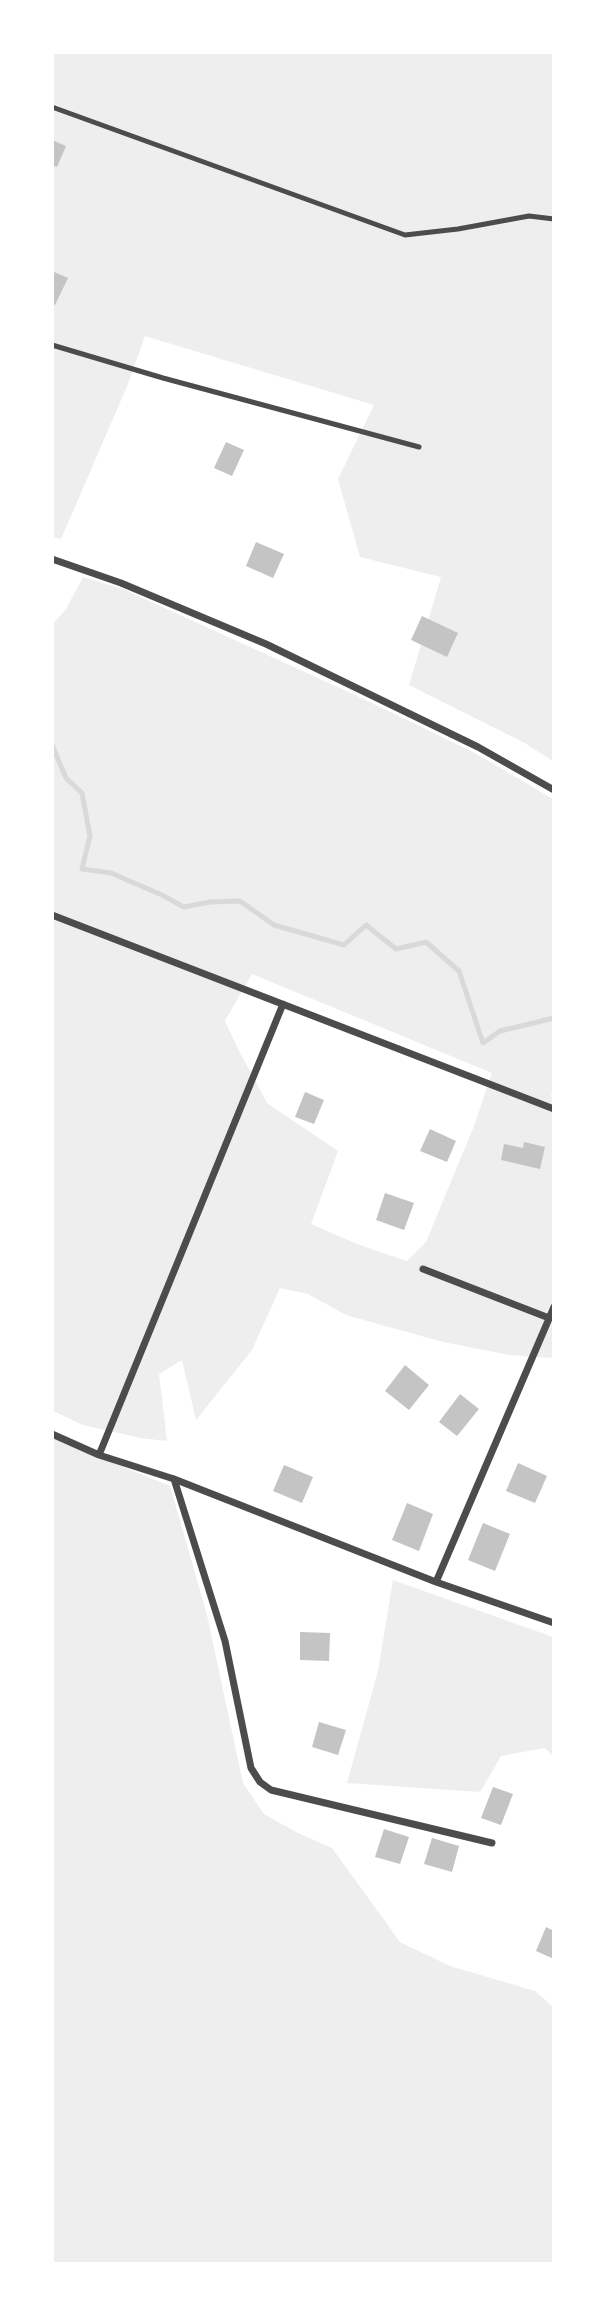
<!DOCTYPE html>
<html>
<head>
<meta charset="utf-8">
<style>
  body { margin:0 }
  #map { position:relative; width:606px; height:2316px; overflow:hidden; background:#fff; font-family:"Times New Roman",serif }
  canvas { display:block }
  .frame { position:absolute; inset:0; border:54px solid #fff; pointer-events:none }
</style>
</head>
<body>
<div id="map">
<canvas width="606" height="2316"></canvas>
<div class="frame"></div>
</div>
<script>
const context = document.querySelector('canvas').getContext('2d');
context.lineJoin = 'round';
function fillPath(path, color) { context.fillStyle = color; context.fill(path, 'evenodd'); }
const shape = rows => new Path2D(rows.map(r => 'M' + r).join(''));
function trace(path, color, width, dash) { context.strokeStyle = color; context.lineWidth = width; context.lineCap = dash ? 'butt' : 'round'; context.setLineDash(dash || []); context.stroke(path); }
fillPath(shape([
  [52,53,553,53,553,761,523,742,409,685,441,577,360,557,338,479,374,405,145,336,128,384,61,539,53,537],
  [83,577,123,589,355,695,475,753,553,799,553,1093,551,1092,554,1109,554,1358,509,1355,443,1342,346,1315,308,1294,280,1288,252,1350,196,1420,182,1360,159,1374,167,1441,140,1438,83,1425,53,1411,52,625,66,609],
  [252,974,492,1073,474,1126,426,1242,407,1261,357,1244,311,1224,338,1151,267,1103,238,1049,225,1021],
  [52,1438,170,1486,207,1615,243,1783,264,1814,296,1832,332,1848,400,1942,450,1966,535,1991,553,2007,553,2263,53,2263],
  [393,1580,553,1637,553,1756,545,1748,501,1756,480,1792,347,1783,378,1671]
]), '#eee');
trace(shape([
  [52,745,66,778,82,793,90,836,82,869,111,873,162,895,184,907,210,902,240,901,274,925,344,945,366,925,396,949,426,942,459,971,483,1043,500,1031,554,1018]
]), '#d9d9d9', 5);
fillPath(shape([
  [52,140,66,146,57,167,52,165],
  [52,271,68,278,55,305,52,304],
  [226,442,244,450,232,476,214,468],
  [256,542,284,554,273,578,246,566],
  [422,616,458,633,447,657,411,640],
  [305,1092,324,1100,314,1124,295,1117],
  [430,1129,456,1141,447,1162,420,1151],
  [524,1142,545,1147,540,1169,501,1160,504,1144,523,1148],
  [385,1193,414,1203,404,1230,376,1220],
  [405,1365,429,1385,409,1410,385,1391],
  [460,1394,479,1409,457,1436,439,1422],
  [518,1463,547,1476,535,1503,506,1491],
  [284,1465,313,1477,302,1503,273,1491],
  [407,1503,433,1514,419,1551,392,1540],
  [483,1523,510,1534,495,1571,468,1560],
  [300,1632,330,1633,329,1661,300,1660],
  [319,1722,346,1730,338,1755,312,1747],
  [493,1787,513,1794,501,1825,481,1818],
  [384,1829,409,1837,400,1864,375,1857],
  [432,1838,459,1846,452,1872,424,1864],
  [546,1927,554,1931,554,1959,536,1951]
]), '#c4c4c4');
trace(shape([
  [52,107,405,235,458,229,529,216,554,219],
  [52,345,163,378,419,447]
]), '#4c4c4c', 5);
trace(shape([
  [52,559,121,583,266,644,478,747,554,790],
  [52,915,554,1109],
  [423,1269,549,1318],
  [52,1434,99,1455,174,1479,436,1582,554,1623],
  [99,1455,283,1004],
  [174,1479,225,1641,251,1768,260,1782,271,1790,492,1843],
  [436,1582,554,1307]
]), '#4c4c4c', 7);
</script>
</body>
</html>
